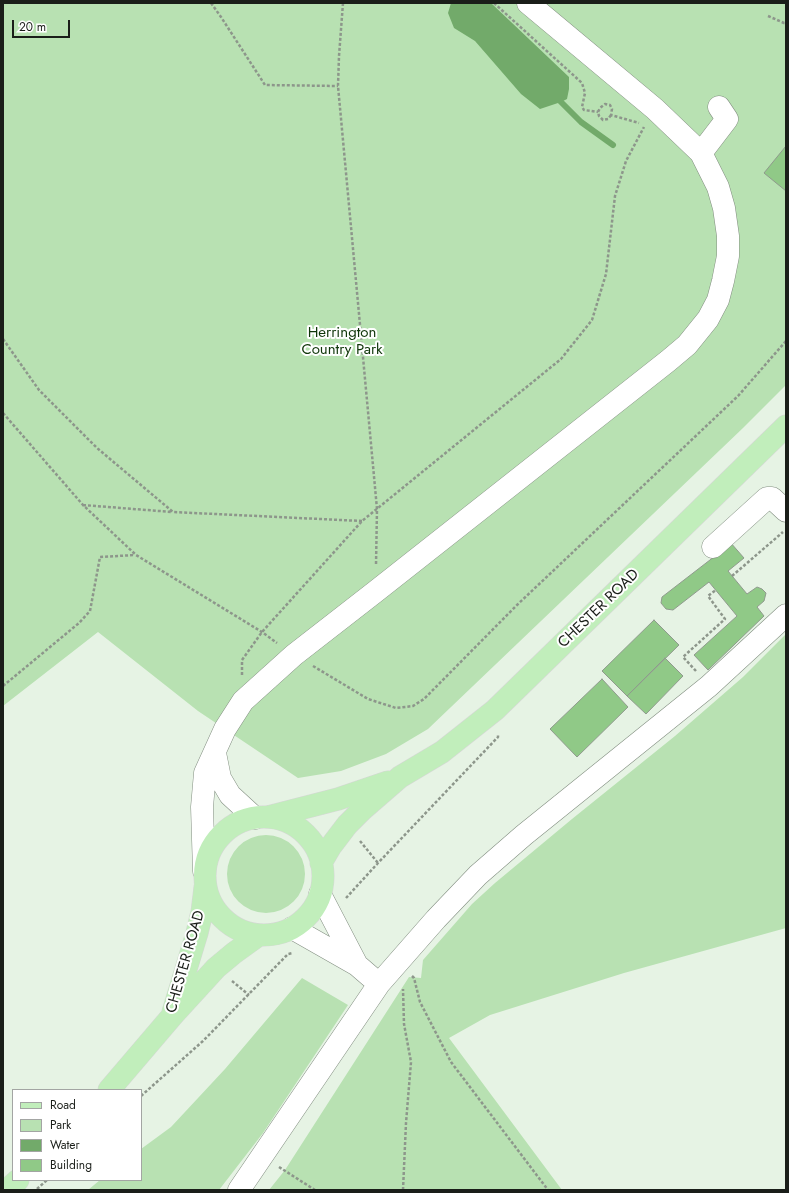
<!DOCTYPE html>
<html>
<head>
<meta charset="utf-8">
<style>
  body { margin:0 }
  #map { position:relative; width:789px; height:1193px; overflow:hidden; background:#e6f3e4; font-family:Jost,sans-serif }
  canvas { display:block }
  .frame { position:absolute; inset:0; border:4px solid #1a1e19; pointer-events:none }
  .legend { position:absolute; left:12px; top:1089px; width:130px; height:92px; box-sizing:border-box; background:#fff; border:1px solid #a3a5a3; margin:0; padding:5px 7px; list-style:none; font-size:12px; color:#1a1e19 }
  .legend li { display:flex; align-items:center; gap:8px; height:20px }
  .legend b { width:20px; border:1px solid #a3a5a3 }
  .scale { position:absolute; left:12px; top:20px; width:58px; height:18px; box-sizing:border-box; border:2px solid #1a1e19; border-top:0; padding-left:5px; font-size:12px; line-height:14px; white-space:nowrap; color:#1a1e19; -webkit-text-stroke:3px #fff; paint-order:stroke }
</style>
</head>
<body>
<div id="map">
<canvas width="789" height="1193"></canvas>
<div class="frame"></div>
<ul class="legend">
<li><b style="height:5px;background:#c1eebb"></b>Road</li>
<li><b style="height:11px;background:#b8e1b2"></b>Park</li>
<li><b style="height:11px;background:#72aa6a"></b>Water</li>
<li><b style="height:11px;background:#90c987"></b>Building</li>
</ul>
<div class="scale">20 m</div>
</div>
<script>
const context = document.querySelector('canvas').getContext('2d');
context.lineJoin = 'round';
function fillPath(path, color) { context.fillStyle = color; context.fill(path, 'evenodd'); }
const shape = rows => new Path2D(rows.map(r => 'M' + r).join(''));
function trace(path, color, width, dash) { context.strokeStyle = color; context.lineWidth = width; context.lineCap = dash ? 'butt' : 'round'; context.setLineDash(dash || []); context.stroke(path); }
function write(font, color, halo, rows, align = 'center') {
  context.font = font + ' Jost,sans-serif'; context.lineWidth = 4; context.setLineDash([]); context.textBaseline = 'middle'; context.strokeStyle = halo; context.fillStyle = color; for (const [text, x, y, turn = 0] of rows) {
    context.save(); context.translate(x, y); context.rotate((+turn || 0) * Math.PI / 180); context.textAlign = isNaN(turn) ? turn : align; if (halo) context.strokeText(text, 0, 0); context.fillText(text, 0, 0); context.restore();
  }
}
fillPath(shape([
  [3,3,786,3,786,385,743,428,428,729,386,754,341,771,298,778,198,711,98,632,3,706],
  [786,634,786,928,624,973,490,1015,449,1038,562,1190,269,1190,285,1170,409,977,421,978,423,960,472,904,495,883,572,819,675,736,743,677],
  '227 874a39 39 0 1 1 78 0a39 39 0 1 1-78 0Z',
  [302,978,348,1005,263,1133,219,1190,88,1190,100,1180,141,1180,141,1149,171,1127,225,1069]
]), '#b8e1b2');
fillPath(shape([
  [451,3,491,3,569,77,569,89,567,99,561,102,540,109,521,94,475,41,454,28,448,13]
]), '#72aa6a');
trace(shape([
  [561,102,581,122,613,145]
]), '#72aa6a', 6);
const building = shape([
  [786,146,786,191,764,173,786,146],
  [730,542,744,558,728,571,747,594,757,587,762,589,766,593,764,601,757,607,764,616,708,670,694,655,737,616,709,582,673,610,666,609,661,603,662,597,719,553,730,542],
  [654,620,679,645,627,696,602,671,654,620],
  [665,658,683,676,646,714,627,696,665,658],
  [602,679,628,707,577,757,550,729,602,679]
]);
fillPath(building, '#90c987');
trace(building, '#8f9a8d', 1);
const minor = shape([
  [701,153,727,119,719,107],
  [713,547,767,498,772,498,786,511],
  [215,753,220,778,230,795,255,818],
  [204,871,202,807,205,773,225,729,243,701,294,655,375,592,668,361,687,345,708,319,718,300,723,281,728,256,728,236,724,208,718,187,701,153,655,109,528,3],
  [320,894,357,965],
  [292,928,357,965,379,984],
  [239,1190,379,984,436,919,478,875,524,835,709,686,786,615]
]);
const major = shape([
  [268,817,338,799,388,782],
  '205 876a59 59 0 1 1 118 0a59 59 0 1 1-118 0Z',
  [321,863,331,846,347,825,362,810,400,777,442,752,495,710,786,426],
  [173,1012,197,933,202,912,205,887],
  [109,1090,173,1015,216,968,234,953,259,935],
  [7,1190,18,1180]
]);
trace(minor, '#828e80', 23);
trace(major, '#d6d6d6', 23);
trace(shape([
  [211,3,221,17,265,85,338,86],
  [343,3,339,56,338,86,377,509,376,565],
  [494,3,582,83,585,93,582,107,584,110,598,112],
  [768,16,784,23,786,23],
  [611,115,608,119,603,120,599,116,598,112,600,108,605,104,610,105,612,109,611,115,639,123],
  [3,339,39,390,97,448,173,512,362,521],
  [3,413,83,505,136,555,262,632,277,643],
  [83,505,172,512],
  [732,576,783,532],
  [313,666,368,699,396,708,413,706,424,699,517,605,738,396,786,341],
  [696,671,683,657,725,619,708,596,716,590],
  [242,675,242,660,262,632,362,521,561,359,592,320,606,274,615,196,626,161,644,127],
  [3,686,79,623,90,611,100,557,135,555],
  [360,841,378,863],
  [346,898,378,863,498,737,498,734],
  [412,976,414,978,420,1002,451,1062,548,1190],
  [232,981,249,995],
  [141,1096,203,1041,288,954,293,953],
  [279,1167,315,1190],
  [37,1189,47,1180],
  [403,1190,406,1123,411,1062,404,1024,403,989]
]), '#8d968b', 2.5, [3, 2]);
trace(minor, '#fff', 22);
trace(major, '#c1eebb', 22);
write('15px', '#0f3609', '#fff', [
  ["Herrington",342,333],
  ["Country Park",342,350]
]);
write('15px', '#1a1e19', '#fff', [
  ["CHESTER ROAD",599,609,-44],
  ["CHESTER ROAD",186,962,-74]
]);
</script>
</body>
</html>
